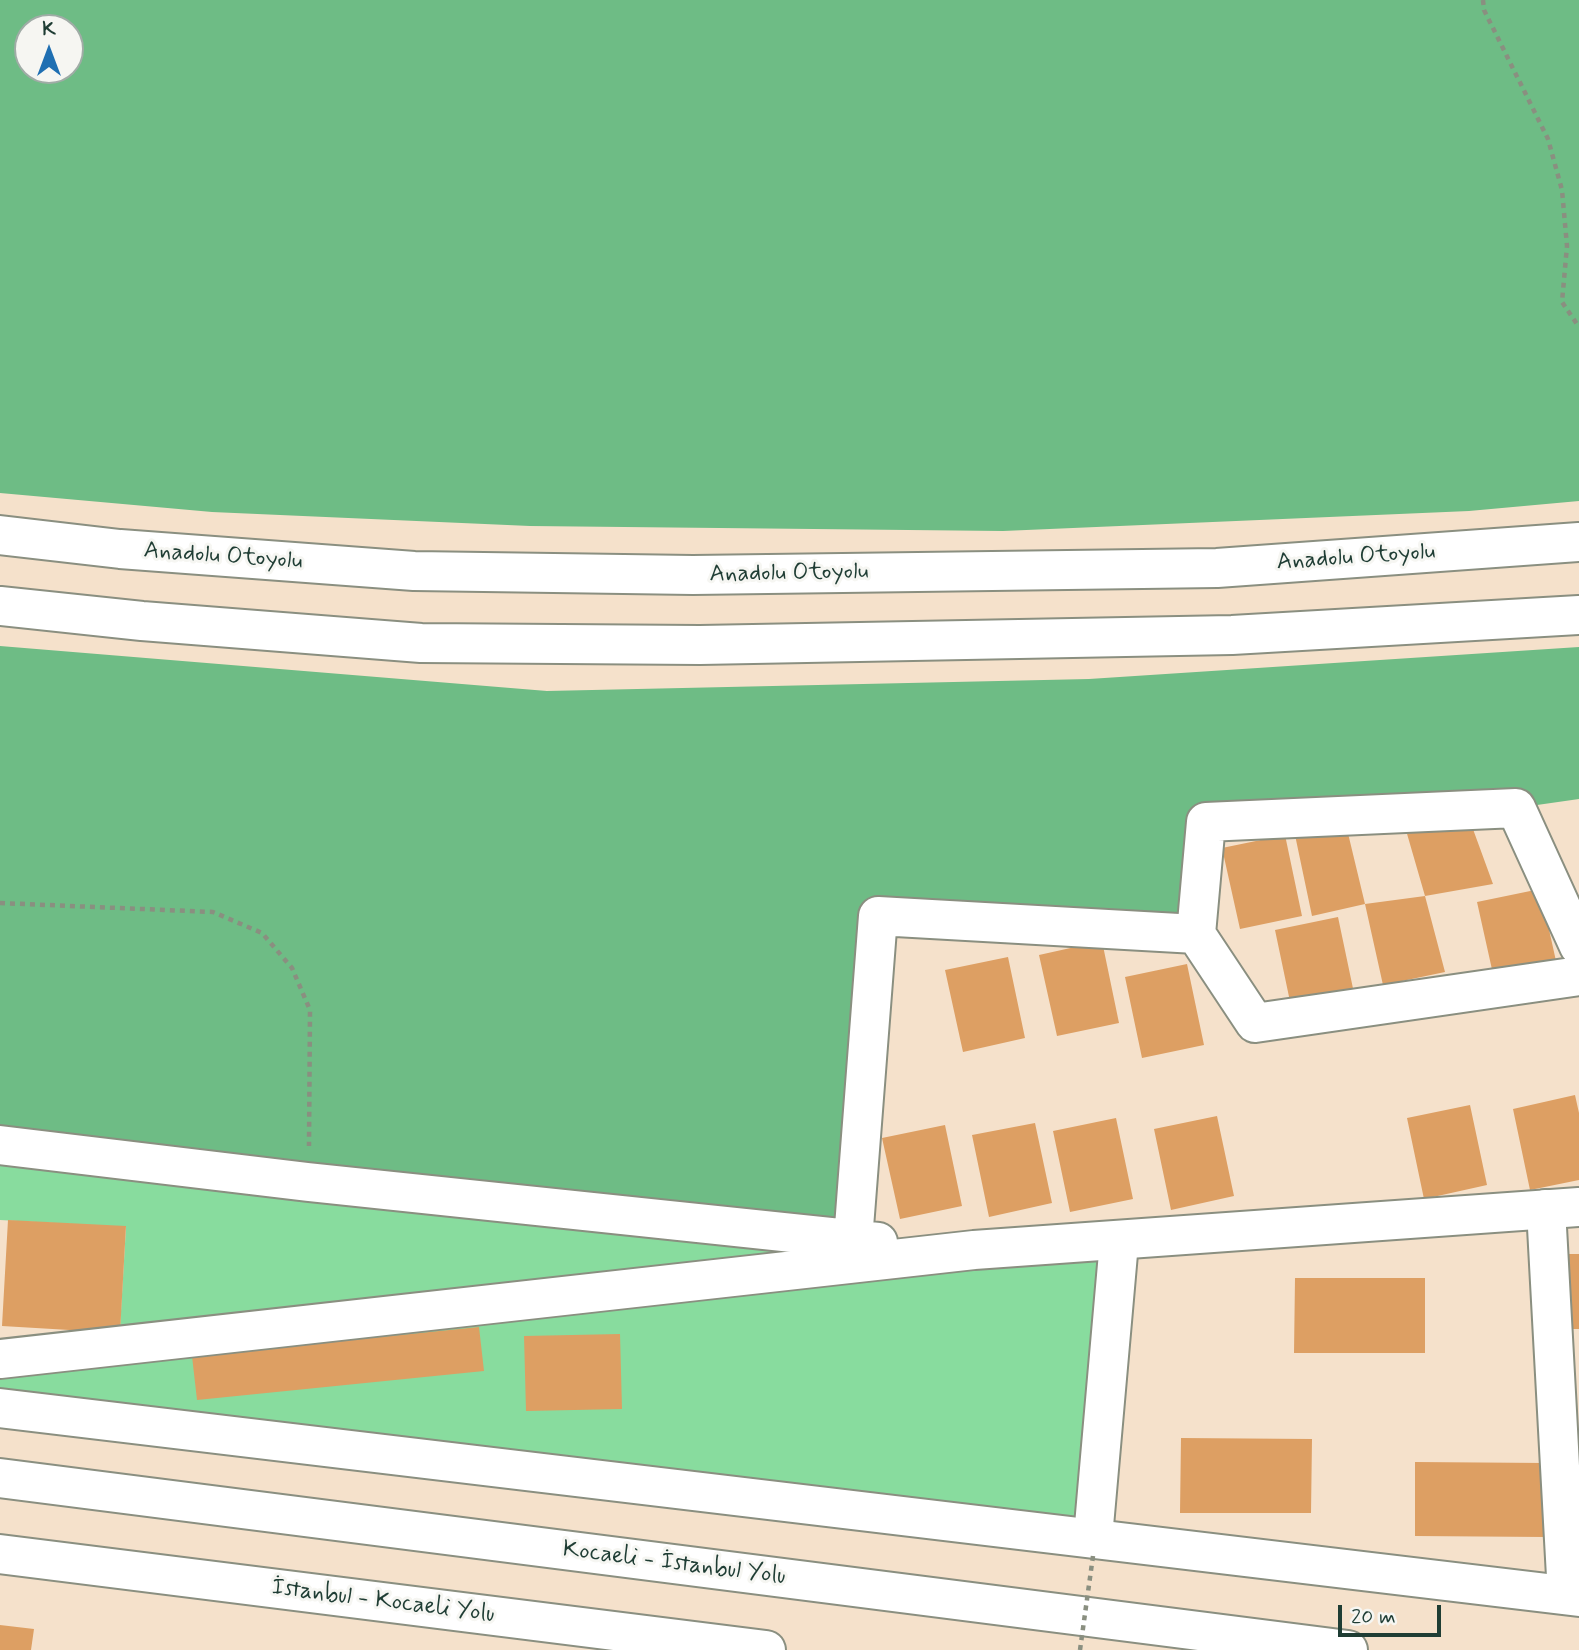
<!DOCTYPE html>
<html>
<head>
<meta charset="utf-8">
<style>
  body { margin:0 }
  #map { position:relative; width:1579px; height:1650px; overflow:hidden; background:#f5e1cb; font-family:Mynerve,sans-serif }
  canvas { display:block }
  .north { position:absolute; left:14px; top:14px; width:70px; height:70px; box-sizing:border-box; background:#f6f6f2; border:2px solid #a0aca6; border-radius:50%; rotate:0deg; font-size:19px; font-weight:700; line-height:28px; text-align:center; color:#1f3d34 }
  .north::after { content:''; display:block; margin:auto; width:24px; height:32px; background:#1f6fb2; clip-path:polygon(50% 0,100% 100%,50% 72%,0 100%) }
  .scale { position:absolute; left:1338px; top:1605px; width:103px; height:32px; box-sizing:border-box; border:4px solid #1f3d34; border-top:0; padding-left:9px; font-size:21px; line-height:24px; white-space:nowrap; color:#1f3d34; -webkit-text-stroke:5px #f6f6f2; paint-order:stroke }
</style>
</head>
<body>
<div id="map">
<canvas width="1579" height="1650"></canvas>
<div class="north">K</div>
<div class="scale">20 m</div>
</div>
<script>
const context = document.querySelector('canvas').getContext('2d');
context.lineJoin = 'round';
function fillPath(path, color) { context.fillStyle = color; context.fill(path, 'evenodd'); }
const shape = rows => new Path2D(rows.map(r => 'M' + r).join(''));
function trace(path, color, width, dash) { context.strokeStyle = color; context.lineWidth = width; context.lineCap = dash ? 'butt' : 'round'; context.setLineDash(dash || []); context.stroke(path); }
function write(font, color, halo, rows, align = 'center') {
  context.font = font + ' Mynerve,sans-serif'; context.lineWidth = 6; context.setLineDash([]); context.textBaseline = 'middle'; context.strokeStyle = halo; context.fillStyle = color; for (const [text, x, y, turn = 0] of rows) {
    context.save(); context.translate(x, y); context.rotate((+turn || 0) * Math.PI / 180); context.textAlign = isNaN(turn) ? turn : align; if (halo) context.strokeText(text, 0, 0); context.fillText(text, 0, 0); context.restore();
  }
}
fillPath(shape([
  [0,1145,853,1240,1119,1242,1093,1537,0,1408,0,1359,119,1345,126,1227,0,1220]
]), '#88dc9e');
fillPath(shape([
  [0,0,1579,0,1579,501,1469,511,1003,531,530,526,212,512,0,493],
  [70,28,70,70,28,70,28,28],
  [0,646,547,691,1089,679,1579,647,1579,799,1516,808,1206,822,1196,934,878,917,853,1240,0,1145]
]), '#6ebc85');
fillPath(shape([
  [1466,810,1493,884,1425,896,1401,813],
  [1346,825,1365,904,1312,916,1295,835],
  [1285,835,1302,916,1240,929,1222,848],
  [1540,889,1558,970,1495,983,1477,902],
  [1425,896,1445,972,1383,985,1365,904],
  [1338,917,1355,998,1292,1011,1275,930],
  [1102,941,1119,1023,1057,1036,1039,955],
  [1008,957,1025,1038,963,1052,945,970],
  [1187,964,1204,1045,1142,1058,1125,977],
  [1575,1095,1579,1113,1579,1180,1530,1190,1513,1109],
  [1470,1105,1487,1185,1424,1199,1407,1118],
  [1217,1116,1234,1196,1171,1210,1154,1129],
  [1116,1118,1133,1199,1070,1212,1053,1131],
  [1035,1123,1052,1203,989,1217,972,1135],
  [945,1125,962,1206,900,1219,882,1138],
  [8,1220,126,1226,120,1333,2,1326],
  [1566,1254,1579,1254,1579,1329,1566,1329],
  [1295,1278,1425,1278,1425,1353,1294,1353],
  [479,1327,484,1371,197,1400,192,1356],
  [620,1334,622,1409,526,1411,524,1336],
  [1181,1438,1312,1439,1311,1513,1180,1513],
  [1415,1462,1546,1463,1545,1537,1415,1536],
  [0,1625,34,1629,31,1650,0,1650]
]), '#dd9f63');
const minor = shape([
  [1196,934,1206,822,1516,808,1579,946],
  [0,1145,308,1182,878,1242],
  [1546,1209,1567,1595],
  [853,1240,878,916,1196,934,1255,1023,1579,976],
  [1093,1537,1119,1242]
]);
const secondary = shape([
  [0,1359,974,1250,1579,1207],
  [0,1408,1579,1597]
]);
const trunk = shape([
  [0,1478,1348,1650],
  [0,1554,766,1650]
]);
const motorway = shape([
  [0,535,120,549,414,571,693,575,1217,568,1579,542],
  [0,606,142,621,421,643,700,645,1232,635,1579,615]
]);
trace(minor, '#8a8f80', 42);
trace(secondary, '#8a8f80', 42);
trace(trunk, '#8a8f80', 42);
trace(motorway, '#8a8f80', 42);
trace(shape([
  [1483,0,1484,10,1548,139,1562,190,1567,246,1562,302,1579,327],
  [0,903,213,912,262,933,292,968,310,1010,309,1146]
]), '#8a8f80', 4.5, [5, 5]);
trace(minor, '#fff', 38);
trace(secondary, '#fff', 38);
trace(trunk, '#fff', 38);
trace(motorway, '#fff', 38);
trace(shape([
  [1080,1650,1093,1556]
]), '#8a8f80', 4.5, [5, 5]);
write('24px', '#1f3d34', '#f6f6f2', [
  ["Anadolu Otoyolu",223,557,4],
  ["Anadolu Otoyolu",1356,558,-4],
  ["Anadolu Otoyolu",789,574,-1],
  ["Kocaeli - İstanbul Yolu",674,1564,7],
  ["İstanbul - Kocaeli Yolu",383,1602,7]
]);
</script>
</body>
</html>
